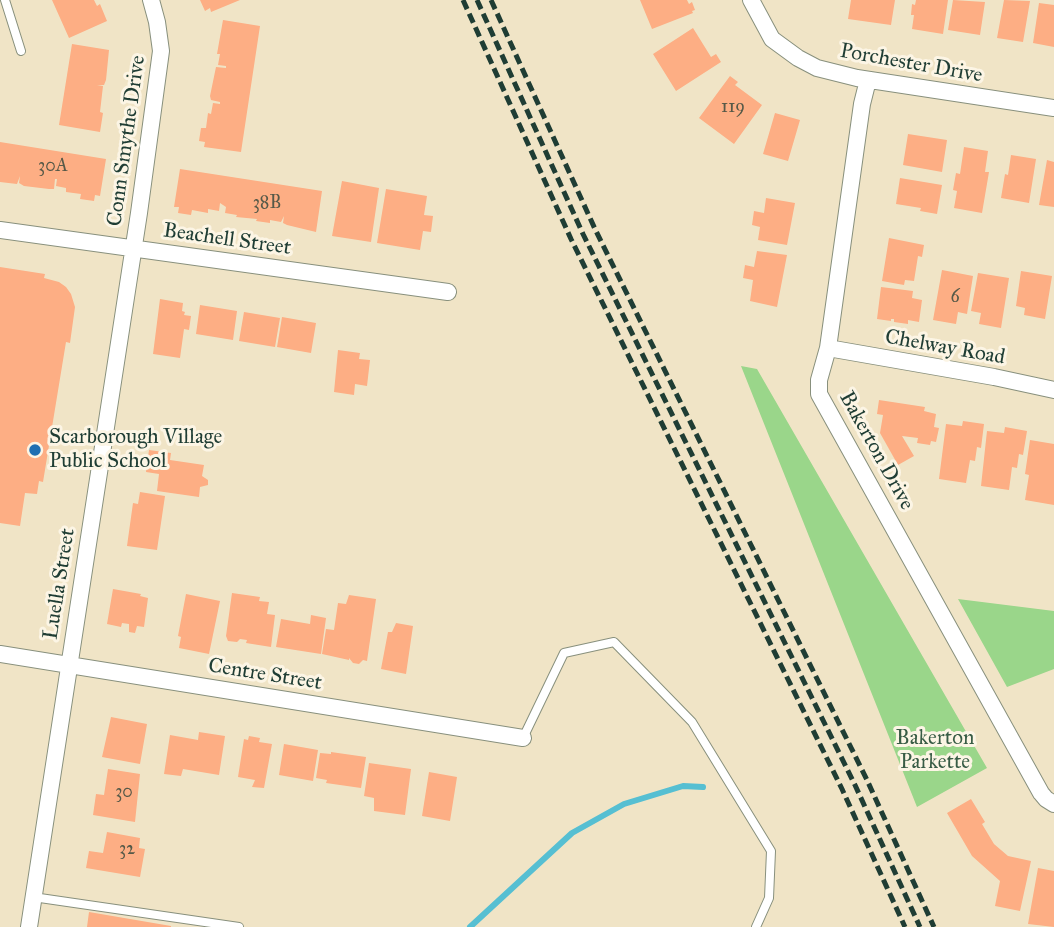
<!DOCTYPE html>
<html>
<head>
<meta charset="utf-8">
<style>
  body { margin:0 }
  canvas { display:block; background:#f0e4c6 }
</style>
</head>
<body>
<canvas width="1054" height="927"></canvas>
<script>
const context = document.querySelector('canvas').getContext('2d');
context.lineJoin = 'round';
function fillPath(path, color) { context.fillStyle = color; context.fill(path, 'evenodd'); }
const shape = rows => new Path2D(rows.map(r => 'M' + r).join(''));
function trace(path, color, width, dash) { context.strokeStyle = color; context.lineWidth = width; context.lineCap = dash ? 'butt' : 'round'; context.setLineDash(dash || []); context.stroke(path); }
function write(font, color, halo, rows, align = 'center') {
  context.font = font + ' "IM FELL Great Primer",serif'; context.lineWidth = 6; context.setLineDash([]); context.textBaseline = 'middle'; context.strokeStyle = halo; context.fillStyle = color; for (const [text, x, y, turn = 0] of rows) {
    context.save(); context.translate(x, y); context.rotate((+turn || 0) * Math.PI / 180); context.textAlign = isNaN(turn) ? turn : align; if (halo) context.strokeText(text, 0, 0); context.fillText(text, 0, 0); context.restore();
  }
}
fillPath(shape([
  [741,366,757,369,987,768,917,807],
  [958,599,1054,611,1054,669,1007,687]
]), '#9ad68a');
trace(shape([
  [470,927,572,833,624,804,683,786,703,787]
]), '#56bfd2', 6);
fillPath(shape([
  [52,0,94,0,97,6,100,4,107,21,69,38],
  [200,0,240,0,211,12,210,8,205,11],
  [640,0,687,0,689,4,692,2,695,10,692,11,693,13,652,29],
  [851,0,895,0,891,25,848,19],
  [916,0,948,0,943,34,912,29,914,15,911,15,912,4,915,5],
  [953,0,985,2,980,35,948,30],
  [1004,0,1030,1,1023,42,997,38],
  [1039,3,1054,5,1054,47,1033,43],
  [223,20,260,26,241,152,204,147,205,142,199,141,201,128,206,128,208,113,211,114,213,103,220,104,220,102,211,100,210,96,216,67,226,68,226,66,218,65,220,54,217,54],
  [693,28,711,57,716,54,721,62,676,91,653,54],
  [72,44,109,50,106,80,104,85,97,85,103,86,100,112,103,113,100,132,59,125],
  [730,76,738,82,735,85,762,105,734,144,699,118],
  [775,113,800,120,788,161,763,154],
  [908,134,947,140,942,172,903,165],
  [0,142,106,159,100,196,95,195,94,201,80,199,81,194,66,192,66,188,56,186,57,179,55,179,54,189,49,189,24,186,19,183,20,176,17,184,0,182],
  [964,147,988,151,985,172,989,172,982,213,954,208,957,191,953,190,956,173,960,174],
  [1011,155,1036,159,1029,203,1001,198,1005,174,1008,175],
  [1047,160,1054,162,1054,207,1039,205],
  [180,169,322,191,316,232,287,225,283,223,284,216,281,222,270,220,270,223,256,221,257,219,236,217,237,215,225,213,226,207,220,203,219,211,208,209,208,213,192,210,191,215,178,213,179,207,174,207],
  [900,178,942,185,937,214,920,211,921,208,896,204],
  [342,181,379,188,371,242,332,236],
  [386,189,427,196,424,215,433,216,431,232,423,231,420,250,377,243],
  [766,198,795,203,787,245,758,240,760,227,752,225,754,211,764,213],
  [889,238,924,245,922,257,918,256,914,281,905,280,904,285,882,281],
  [757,251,787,255,777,307,750,301,753,280,743,278,745,265,754,267],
  [0,267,45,274,44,278,59,282,66,287,71,294,75,307,70,343,66,342,43,482,39,481,37,494,25,493,20,526,0,523],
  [942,270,973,276,967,314,958,312,956,324,933,320],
  [1021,271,1052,276,1045,319,1024,315,1025,308,1016,306],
  [978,273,1009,278,1001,328,979,324,981,313,971,311],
  [881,287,913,291,912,298,922,300,919,322,908,320,908,324,894,322,894,319,891,319,891,321,877,319],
  [160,299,183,303,182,311,185,312,184,315,191,316,189,330,184,329,180,358,153,354],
  [200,305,237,311,233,340,196,334],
  [244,312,280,318,275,347,239,341],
  [282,317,316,323,311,353,277,347],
  [338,350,360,353,359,359,370,360,367,386,355,384,354,395,334,392],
  [879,400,925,407,924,411,936,414,934,427,939,428,936,442,931,441,930,445,917,443,918,438,902,436,914,456,898,465,880,433,883,415,877,414],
  [963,421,984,424,981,448,977,447,975,461,970,460,966,483,939,479,946,424,962,426],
  [1005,427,1027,431,1023,455,1019,454,1017,468,1012,467,1009,490,981,486,987,431,1004,433],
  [1030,440,1054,444,1054,505,1025,500,1029,475,1025,474],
  [149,450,171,453,170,460,204,465,202,476,208,480,208,485,200,487,199,497,157,491,159,474,146,472],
  [140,492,165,496,157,550,127,546,133,503,138,504],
  [113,589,141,594,140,596,148,598,144,627,137,626,135,633,129,632,129,624,122,623,121,627,107,624],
  [232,593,260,597,259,601,269,602,267,614,275,615,271,647,246,643,247,640,240,639,237,642,228,641,226,636],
  [186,594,220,601,209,654,179,648,181,637,178,636],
  [349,595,376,599,367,661,363,660,359,664,353,663,349,658,349,660,322,654,326,629,334,630,338,603,346,604],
  [311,615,326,618,321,654,276,647,281,619,310,624],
  [396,623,413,626,406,674,381,669,388,632,392,632],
  [111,717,147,724,140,764,102,757],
  [199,732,225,736,219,775,183,769,181,776,164,774,170,735,198,740],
  [249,736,260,738,259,742,272,744,264,788,252,787,255,780,238,777,244,739,248,740],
  [284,744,318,750,313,781,279,775],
  [331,752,366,757,361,788,326,783,327,780,316,778,320,753,331,754],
  [369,763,411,769,405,815,374,811,374,798,364,796],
  [108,769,140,774,135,822,93,815,96,794,104,795],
  [429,772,457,777,450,821,422,816],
  [971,799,985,822,982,824,994,844,1008,856,1031,861,1020,911,995,906,1000,881,972,856,947,813],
  [107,832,140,838,139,848,145,849,140,877,86,868,89,851,103,853],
  [1038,868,1054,871,1054,927,1028,924],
  [89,912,171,926,171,927,87,927]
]), '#fdae84');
const service = shape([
  [5,0,21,51],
  [523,738,564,653,614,642,692,722,771,851,769,898,756,927],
  [33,897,239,927]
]);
const minor = shape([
  [751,0,772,39,798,58,817,68,857,78,1054,108],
  [868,80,862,104,828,348,819,380,819,394,1041,793,1046,799,1054,804],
  [0,230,448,292],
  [828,348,994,377,1054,390],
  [0,654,523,738],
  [29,927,139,213,161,51,157,22,151,0]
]);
trace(service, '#88907d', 10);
trace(minor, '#88907d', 18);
trace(service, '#fff', 8);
trace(minor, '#fff', 16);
trace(shape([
  [463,0,571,239,842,789,905,927],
  [477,0,583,234,855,785,920,927],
  [491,0,595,229,867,780,934,927]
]), '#1f3d34', 5, [10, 5]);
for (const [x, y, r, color] of [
  [35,450,7,"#1f6fb2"]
]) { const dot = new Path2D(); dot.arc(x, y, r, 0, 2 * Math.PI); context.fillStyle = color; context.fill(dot); trace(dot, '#fcf5e5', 2.5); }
write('18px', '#565948', null, [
  ["119",733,108],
  ["30A",53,167],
  ["38B",267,204],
  ["6",955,298],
  ["30",124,793],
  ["32",127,850]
]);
write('21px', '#1f3d34', '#fcf5e5', [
  ["Porchester Drive",911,64,10],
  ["Conn Smythe Drive",127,141,-82],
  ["Beachell Street",227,240,8],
  ["Chelway Road",945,348,10],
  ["Bakerton Drive",876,451,61],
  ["Luella Street",60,584,-81],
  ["Centre Street",265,675,9]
]);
write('21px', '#1f3d34', '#fcf5e5', [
  ["Scarborough Village",49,438],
  ["Public School",49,462]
], 'left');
write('21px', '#385c45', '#fcf5e5', [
  ["Bakerton",935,739],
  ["Parkette",935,763]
]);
</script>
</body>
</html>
